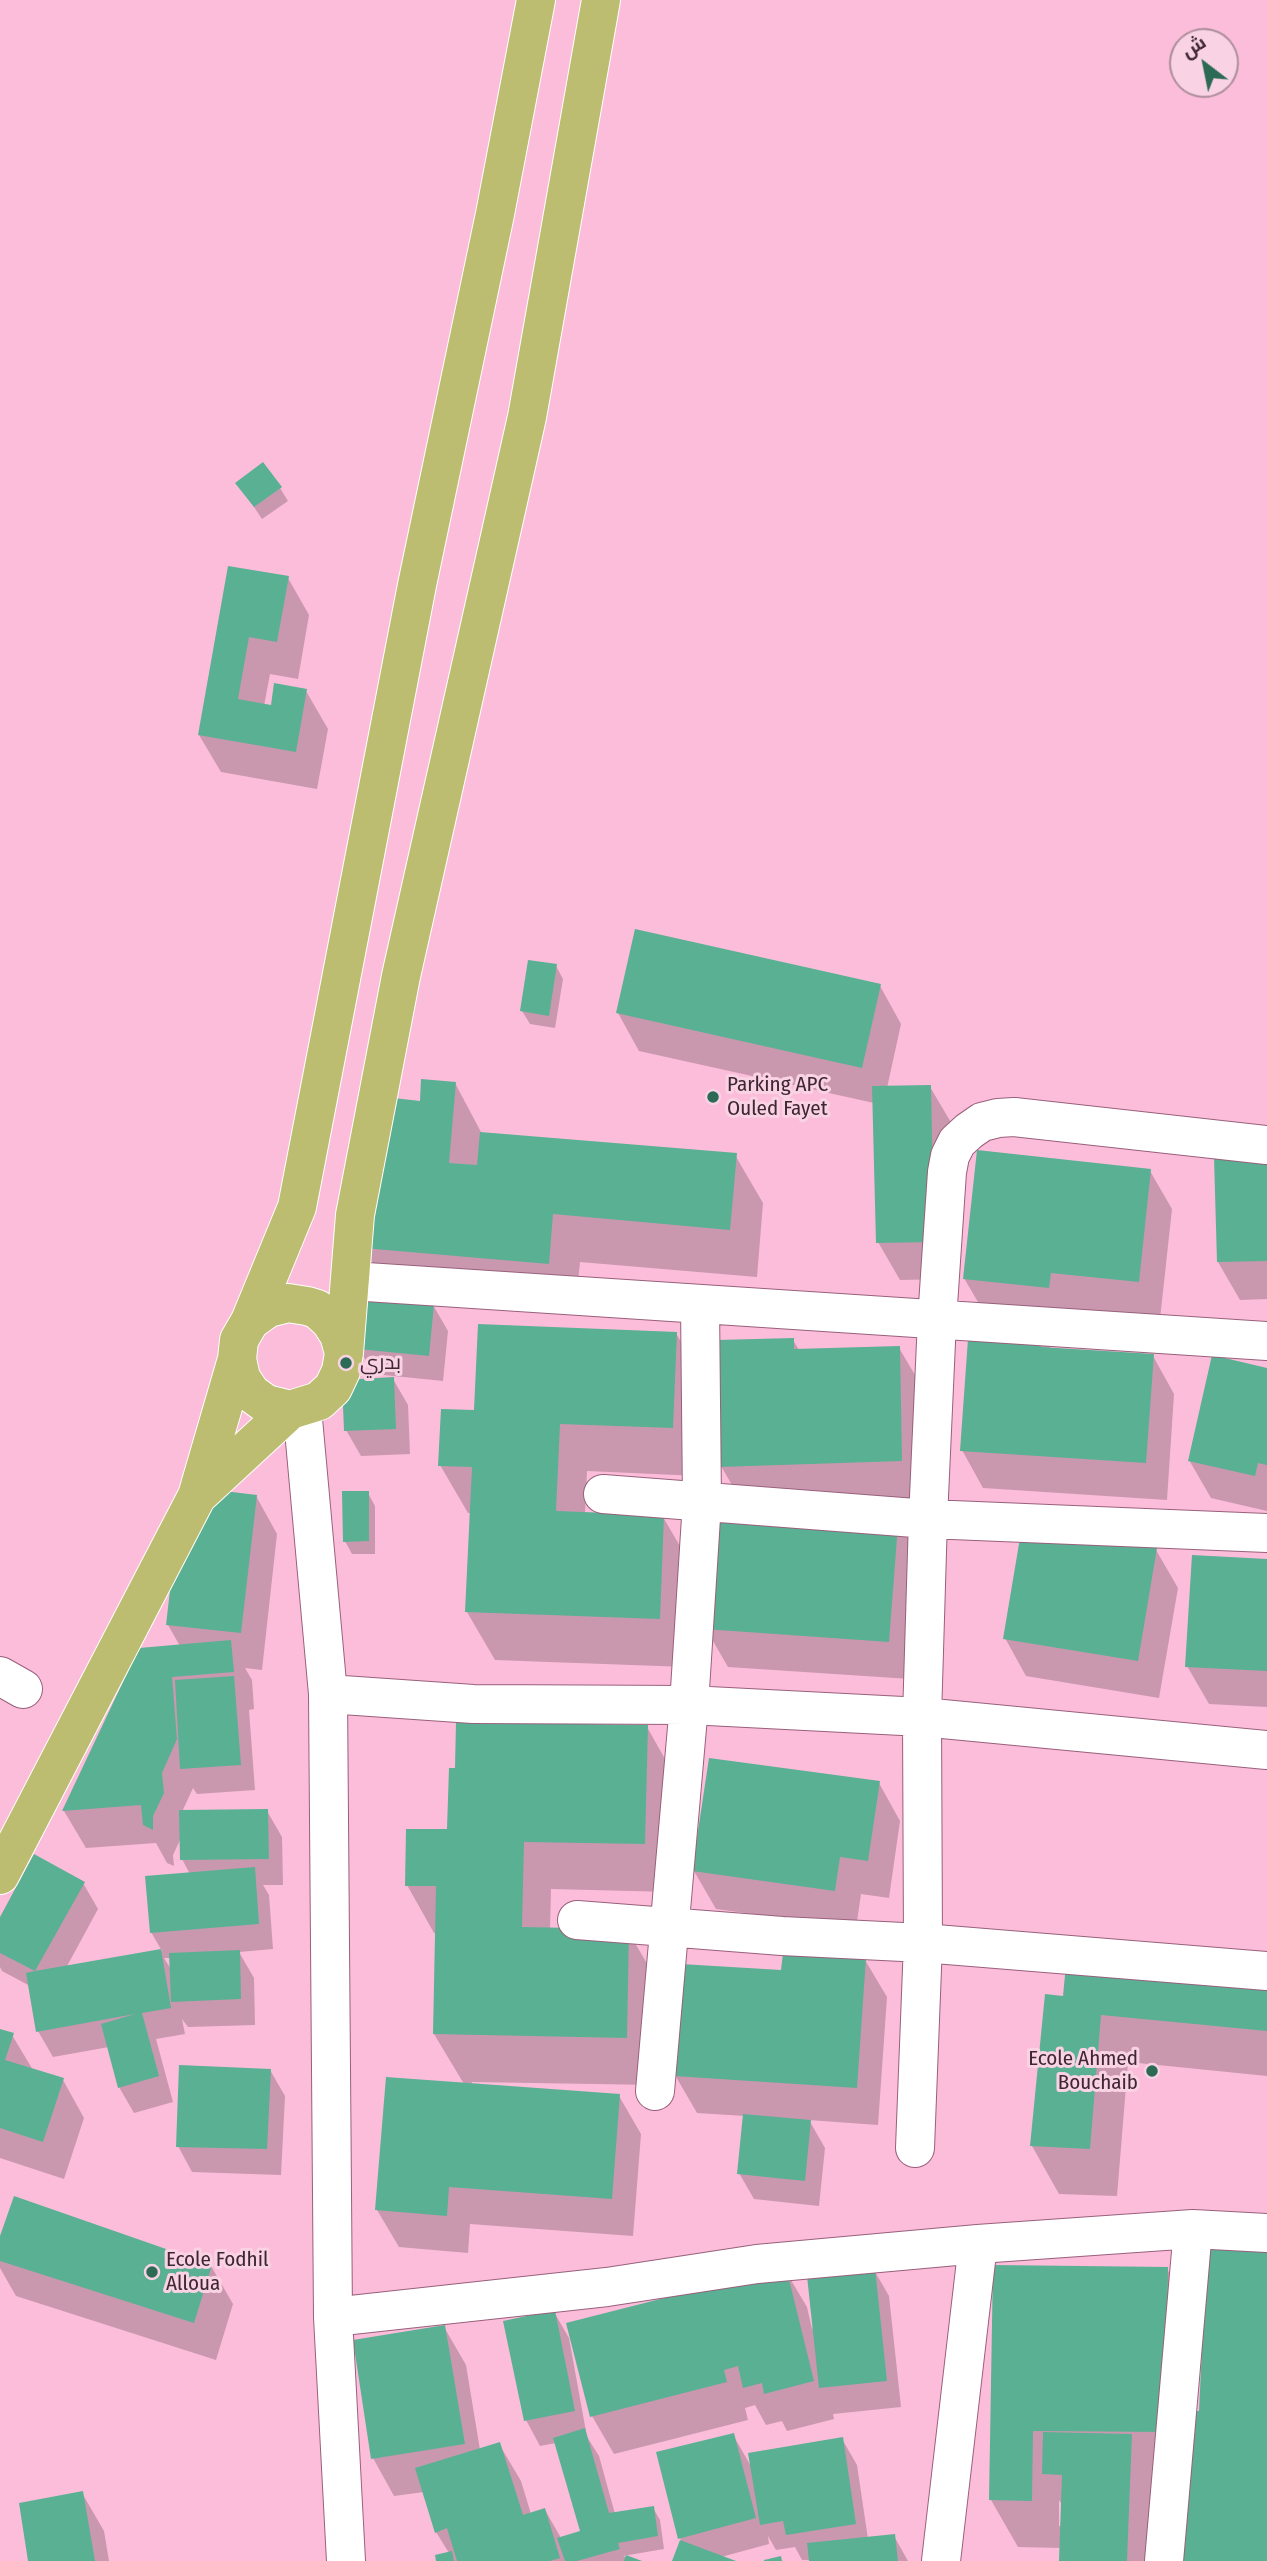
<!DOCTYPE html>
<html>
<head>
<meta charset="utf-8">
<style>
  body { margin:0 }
  #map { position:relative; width:1267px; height:2561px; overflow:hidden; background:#fcbdda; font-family:"Fira Sans Condensed",Cairo,sans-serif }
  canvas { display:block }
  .north { position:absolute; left:1169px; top:28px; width:70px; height:70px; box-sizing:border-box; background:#f9d3e4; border:2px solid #ae8e9d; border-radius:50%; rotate:328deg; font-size:19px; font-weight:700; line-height:28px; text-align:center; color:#3e2632 }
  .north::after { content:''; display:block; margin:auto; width:24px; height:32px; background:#2c6a56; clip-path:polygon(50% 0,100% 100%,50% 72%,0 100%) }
</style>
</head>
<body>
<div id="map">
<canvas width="1267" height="2561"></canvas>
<div class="north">ش</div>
</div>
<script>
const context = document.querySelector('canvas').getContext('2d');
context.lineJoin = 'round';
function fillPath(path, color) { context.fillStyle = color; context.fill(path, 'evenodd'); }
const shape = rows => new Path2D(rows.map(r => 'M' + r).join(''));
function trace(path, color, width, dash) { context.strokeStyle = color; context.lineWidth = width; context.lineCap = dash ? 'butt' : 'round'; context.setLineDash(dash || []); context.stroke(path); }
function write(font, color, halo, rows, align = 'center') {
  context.font = font + ' "Fira Sans Condensed",Cairo,sans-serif'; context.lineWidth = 6; context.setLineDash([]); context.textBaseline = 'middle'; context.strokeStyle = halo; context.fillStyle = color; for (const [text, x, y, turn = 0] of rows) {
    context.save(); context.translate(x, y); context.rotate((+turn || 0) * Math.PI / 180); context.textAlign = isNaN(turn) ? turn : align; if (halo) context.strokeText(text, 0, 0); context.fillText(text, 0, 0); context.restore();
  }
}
fillPath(shape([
  [238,483,280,488,288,501,262,519],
  [229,568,288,578,309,615,298,679,270,674,264,706,272,707,306,691,328,729,317,789,221,772,199,735],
  [556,966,563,979,555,1028,530,1024,522,1011],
  [880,986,901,1024,887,1088,930,1087,952,1124,955,1279,900,1280,878,1242,874,1103,639,1051,618,1013],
  [455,1083,482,1134,735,1155,763,1203,757,1277,580,1262,575,1311,392,1296,364,1248,421,1103],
  [1267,1157,1267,1299,1240,1300,1218,1262],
  [1150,1171,1172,1209,1160,1319,986,1316,964,1278],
  [433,1305,448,1331,443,1381,374,1374,359,1349],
  [1041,1331,1051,1349,1153,1356,1174,1394,1167,1500,983,1488,962,1450],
  [676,1333,703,1381,699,1476,587,1471,585,1513,663,1517,691,1565,686,1667,495,1660,467,1612,471,1513,468,1513,440,1465,476,1412],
  [793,1340,799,1350,899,1348,921,1385,923,1499,743,1504,721,1466],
  [1267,1370,1267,1511,1211,1498,1189,1460],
  [393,1379,408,1405,410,1454,361,1456,346,1430],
  [368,1493,375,1506,375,1554,352,1554,345,1541],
  [256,1496,277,1534,262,1670,245,1668,252,1680,254,1709,249,1710,255,1790,197,1794,193,1788,182,1812,267,1811,282,1837,283,1885,263,1885,269,1895,273,1949,239,1952,254,1978,255,2025,188,2027,182,2019,185,2034,156,2039,173,2102,134,2113,119,2087,109,2047,53,2057,38,2031,30,1986,2,1971,0,1967,0,1921,83,1883,98,1909,66,1968,162,1951,151,1932,190,1874,182,1859,181,1838,173,1855,174,1866,167,1863,156,1843,86,1848,64,1811,140,1650,180,1646,168,1625],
  [164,1958,171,1958,172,1971],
  [898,1514,920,1552,910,1679,728,1667,706,1629],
  [1156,1550,1178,1588,1159,1698,1026,1676,1005,1638],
  [1267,1561,1267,1707,1209,1704,1187,1666],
  [647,1727,674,1775,672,1892,551,1889,550,1930,628,1931,656,1979,654,2085,472,2082,471,2085,619,2096,641,2134,633,2236,470,2224,468,2253,399,2247,377,2210,464,2084,434,2034,437,1933,434,1933,407,1885,449,1831],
  [879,1783,900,1821,889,1898,861,1894,856,1928,716,1909,694,1871],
  [865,1960,887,1997,878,2125,809,2120,825,2148,819,2206,754,2199,739,2173,745,2116,697,2113,675,2075,783,1972],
  [1267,1965,1267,2076,1128,2062,1117,2196,1059,2194,1032,2146,1046,1996,1064,1998],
  [0,2031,12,2035,33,2070,63,2080,84,2118,64,2179,0,2158],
  [270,2070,285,2096,281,2175,192,2172,178,2146],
  [0,2242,211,2266,233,2304,216,2360,16,2296,0,2268],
  [994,2266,1167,2269,1195,2316,1193,2413,1267,2561,1061,2561,1061,2548,1018,2547,991,2500],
  [1059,2500,1063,2506,1062,2526,1059,2526],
  [785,2270,807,2307,812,2329,874,2270,889,2296,901,2407,833,2414,834,2419,787,2431,782,2421,766,2425,755,2405,745,2408,748,2420,614,2454,592,2416],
  [554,2312,569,2338,587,2437,599,2456,615,2514,653,2508,660,2520,664,2549,623,2556,637,2561,438,2561,449,2553,436,2532,424,2492,394,2496,373,2458,444,2327,466,2365,480,2450,499,2444,521,2481,531,2514,545,2510,561,2538,583,2532,556,2443,540,2446,526,2420],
  [733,2435,752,2468,842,2439,857,2465,868,2539,894,2536,908,2561,802,2560,795,2547,776,2550,768,2536,769,2544,721,2557,732,2561,674,2561,681,2540,680,2538],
  [82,2493,104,2531,109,2561,30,2561]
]), '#0003');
fillPath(shape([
  [263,462,282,487,254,507,235,483],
  [228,566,289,576,277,642,249,637,238,699,271,705,274,683,307,689,296,752,198,735],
  [635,929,881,984,862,1068,616,1013],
  [528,960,557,964,549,1016,520,1011],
  [421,1079,456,1082,449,1163,477,1165,480,1132,737,1153,730,1230,553,1214,549,1264,363,1248,376,1096,420,1101],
  [931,1085,934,1242,876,1243,872,1086],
  [977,1150,1151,1169,1139,1282,1051,1273,1049,1288,963,1279],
  [1267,1155,1267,1261,1217,1262,1214,1157],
  [363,1297,434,1304,429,1356,358,1349],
  [478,1324,677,1332,673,1428,560,1424,556,1511,664,1515,660,1619,465,1612,472,1467,438,1466,441,1409,474,1410],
  [969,1325,1042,1329,1041,1347,1154,1354,1146,1463,960,1451],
  [794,1338,794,1349,900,1346,902,1461,719,1467,717,1340],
  [1212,1355,1267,1368,1267,1465,1258,1463,1255,1476,1188,1461],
  [394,1377,396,1429,344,1431,342,1380],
  [182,1486,257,1495,241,1633,166,1625],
  [342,1491,369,1491,369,1541,343,1542],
  [899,1512,889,1642,704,1629,712,1518],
  [1022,1526,1157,1548,1138,1661,1003,1639],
  [1192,1555,1267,1559,1267,1671,1185,1667],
  [231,1640,234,1672,172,1677,177,1739,162,1773,164,1793,153,1816,153,1830,143,1825,141,1805,62,1811,139,1648],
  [234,1676,241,1765,180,1769,175,1680],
  [456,1722,648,1725,645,1844,524,1842,522,1927,629,1929,627,2038,433,2034,436,1886,405,1886,406,1829,447,1829,449,1768,455,1768],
  [709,1758,880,1781,868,1861,840,1857,835,1891,692,1871],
  [268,1809,269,1859,180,1860,179,1810],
  [34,1854,85,1882,35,1971,161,1949,171,2008,142,2013,159,2076,118,2088,101,2024,135,2014,36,2032,26,1973,35,1971,0,1953,0,1917],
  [255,1867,259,1924,150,1933,145,1876],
  [240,1950,241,1999,171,2002,169,1953],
  [783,1953,866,1958,857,2088,674,2076,681,1964,781,1970],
  [1067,1954,1267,1964,1267,2031,1101,2015,1090,2149,1030,2146,1045,1994,1063,1996],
  [0,2029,14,2033,5,2060,64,2078,43,2142,0,2128],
  [179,2065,271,2069,267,2149,176,2147],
  [386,2077,620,2094,612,2199,449,2187,447,2216,375,2210],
  [743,2114,811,2120,805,2181,737,2174],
  [14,2196,212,2265,194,2323,0,2261,0,2236],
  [1207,2244,1267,2246,1267,2561,1179,2561,1186,2411,1199,2411],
  [993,2265,1168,2267,1166,2432,1033,2431,1032,2501,989,2500],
  [786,2267,814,2381,764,2394,762,2383,743,2388,738,2366,724,2370,727,2382,590,2417,566,2323],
  [875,2268,887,2381,819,2388,807,2276],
  [555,2310,575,2411,524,2421,503,2321],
  [445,2325,465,2444,371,2459,353,2340],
  [585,2428,609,2513,654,2506,658,2536,618,2543,620,2549,577,2561,565,2561,557,2538,580,2531,553,2438],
  [1043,2432,1132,2434,1127,2561,1059,2561,1062,2475,1042,2474],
  [734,2433,756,2518,678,2539,656,2452],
  [843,2437,856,2524,786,2535,783,2521,760,2525,748,2453],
  [500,2442,523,2515,545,2508,560,2558,550,2561,457,2561,447,2528,435,2533,415,2468],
  [83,2491,95,2561,28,2561,19,2503],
  [895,2534,898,2561,809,2561,807,2543],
  [680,2540,736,2561,672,2561],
  [452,2551,454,2561,436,2561,435,2555],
  [626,2555,642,2561,624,2561],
  [781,2556,782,2561,764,2561,764,2560]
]), '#59b093');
const minor = shape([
  [351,1281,1267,1341],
  [302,1408,328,1694,333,2317,346,2561],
  [603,1494,928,1519,1267,1533],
  [0,1676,23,1689],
  [328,1694,473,1704,689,1705,922,1717,1267,1750],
  [577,1920,782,1936,923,1943,1267,1971],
  [655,2091,689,1705,702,1502,700,1304],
  [915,2148,923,1943,922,1717,928,1519,937,1320,947,1172,950,1156,957,1142,969,1131,982,1122,998,1118,1014,1117,1267,1145],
  [333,2317,607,2287,757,2264,978,2244,1193,2229,1267,2233],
  [941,2561,978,2244],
  [1164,2561,1193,2229]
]);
const major = shape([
  [250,1321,297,1207,417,585,495,214,536,0],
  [344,1353,355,1215,401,976,527,417,601,0],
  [197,1496,290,1410],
  [0,1875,197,1496,237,1359,239,1340,250,1321,268,1308,288,1303,307,1306,317,1309,330,1321,339,1335,344,1353,341,1371,333,1388,319,1401,290,1410,266,1404,251,1393,241,1378,237,1359]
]);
trace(minor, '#98607b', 40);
trace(major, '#fff', 40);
trace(minor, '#fff', 38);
trace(major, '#bcbd70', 38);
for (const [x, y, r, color] of [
  [713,1097,7,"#2c6a56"],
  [346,1363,7,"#2c6a56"],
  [1152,2071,7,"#2c6a56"],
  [152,2272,7,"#2c6a56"]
]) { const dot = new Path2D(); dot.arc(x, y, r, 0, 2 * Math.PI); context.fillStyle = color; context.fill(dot); trace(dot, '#f9d3e4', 2.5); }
write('21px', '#3e2632', '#f9d3e4', [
  ["Parking APC",727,1085],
  ["Ouled Fayet",727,1109],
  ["بدري",360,1363],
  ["Ecole Ahmed",1138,2059,"right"],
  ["Bouchaib",1138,2083,"right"],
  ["Ecole Fodhil",166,2260],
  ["Alloua",166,2284]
], 'left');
</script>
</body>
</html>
